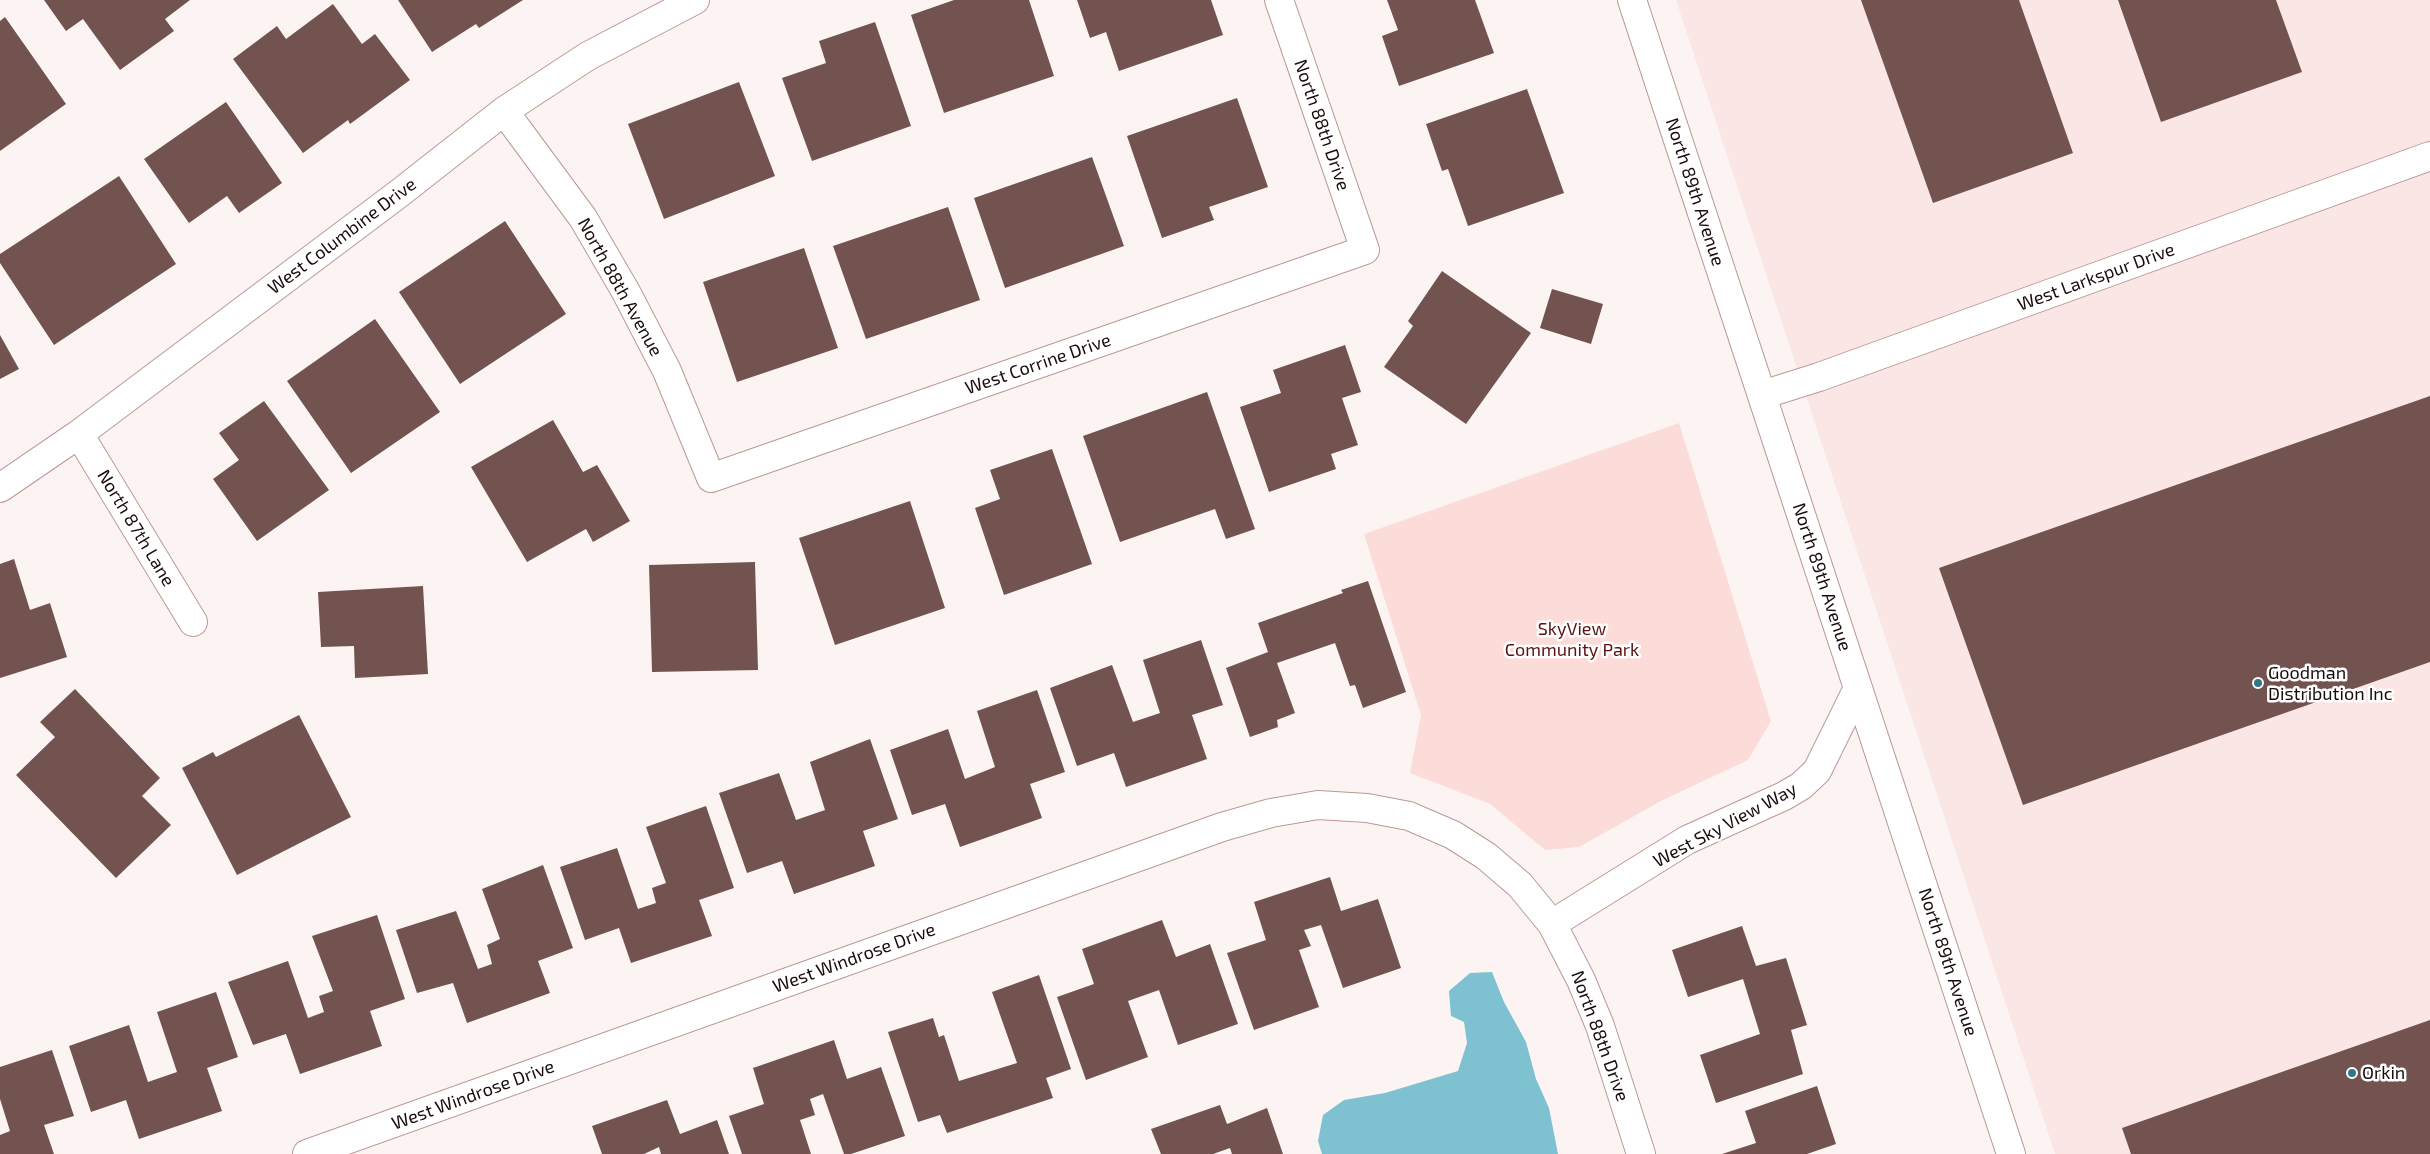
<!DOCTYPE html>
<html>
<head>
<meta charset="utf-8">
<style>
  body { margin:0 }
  canvas { display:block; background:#fcf4f3 }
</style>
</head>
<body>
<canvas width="2430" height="1154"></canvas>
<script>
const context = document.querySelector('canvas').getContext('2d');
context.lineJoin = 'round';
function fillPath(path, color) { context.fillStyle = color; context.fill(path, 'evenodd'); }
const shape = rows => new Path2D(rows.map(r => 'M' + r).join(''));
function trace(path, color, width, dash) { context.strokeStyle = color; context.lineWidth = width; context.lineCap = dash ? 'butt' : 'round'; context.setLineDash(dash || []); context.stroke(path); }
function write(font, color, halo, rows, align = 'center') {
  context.font = font + ' "Exo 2",sans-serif'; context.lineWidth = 5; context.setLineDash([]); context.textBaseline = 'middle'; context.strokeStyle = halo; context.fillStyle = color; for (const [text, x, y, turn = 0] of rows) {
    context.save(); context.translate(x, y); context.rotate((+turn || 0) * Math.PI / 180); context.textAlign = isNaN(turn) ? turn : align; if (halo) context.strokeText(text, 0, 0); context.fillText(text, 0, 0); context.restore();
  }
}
fillPath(shape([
  [1676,0,2430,0,2430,1154,2055,1154]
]), '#fae7e5');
fillPath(shape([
  [1679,423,1771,721,1748,760,1661,801,1579,847,1545,850,1490,804,1410,773,1421,715,1364,534]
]), '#fbdcd9');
fillPath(shape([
  [1492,972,1504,1002,1526,1042,1536,1079,1549,1108,1558,1154,1322,1154,1318,1141,1323,1115,1344,1100,1385,1093,1458,1071,1467,1043,1464,1022,1451,1016,1449,991,1470,973]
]), '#7ec2d1');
fillPath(shape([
  [44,0,190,0,165,19,174,31,120,70,83,19,66,31],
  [398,0,523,0,479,28,476,24,432,52],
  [954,0,1029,0,1054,76,944,113,911,15],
  [1077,0,1211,0,1223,35,1119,71,1106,32,1090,38],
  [1387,0,1475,0,1494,53,1399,86,1382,36,1398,30],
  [1861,0,2019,0,2073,153,1933,203],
  [2118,0,2276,0,2302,72,2161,122],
  [333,4,362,44,375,34,410,80,350,124,348,120,303,153,233,59,277,26,286,39],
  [5,17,66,104,0,151,0,21],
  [875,22,911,126,812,161,782,78,826,63,819,41],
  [739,82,775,176,664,219,628,124],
  [1527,89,1564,193,1468,226,1448,169,1442,171,1426,124],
  [1237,98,1268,187,1209,207,1214,220,1162,238,1127,136],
  [226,102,282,183,239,213,227,196,189,223,144,159],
  [1092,157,1124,246,1005,288,974,198],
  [119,176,176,264,54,345,0,263,0,254],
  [948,207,980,300,866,339,833,246],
  [505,221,566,314,460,384,399,292],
  [804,248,838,348,737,382,703,282],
  [1442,271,1531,333,1466,424,1384,367,1413,326,1408,321],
  [1552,289,1603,304,1591,344,1540,328],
  [375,319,440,412,351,473,287,381],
  [0,335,19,369,0,379],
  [1345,345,1361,392,1342,398,1358,445,1331,454,1336,469,1269,492,1240,407,1281,393,1273,370],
  [1207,392,1255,529,1226,539,1215,509,1120,542,1083,436],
  [2430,396,2430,662,2023,805,1939,568],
  [264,401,329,490,257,541,213,479,239,460,219,433],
  [553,420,583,472,597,465,630,521,593,542,586,529,527,562,471,467],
  [1052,449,1092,564,1004,595,975,508,1000,499,990,470],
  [910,501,945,608,835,645,799,538],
  [14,559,30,610,50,603,67,657,0,678,0,564],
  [755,562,758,670,652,672,649,565],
  [1368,581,1406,692,1363,708,1355,685,1350,686,1335,643,1277,663,1295,713,1277,720,1278,727,1250,737,1226,668,1268,652,1258,623,1343,593,1341,590],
  [423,586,428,674,355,678,354,646,321,647,318,592],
  [1201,640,1223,705,1192,715,1207,759,1126,787,1114,753,1077,766,1050,688,1112,665,1133,722,1160,713,1143,660],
  [75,689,160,778,142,796,171,825,116,878,16,775,55,737,40,722],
  [1037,690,1065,772,1030,784,1042,818,960,847,945,804,912,815,890,750,948,729,965,779,995,767,977,711],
  [299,715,351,817,237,875,182,768,213,752,216,757],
  [870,739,898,819,863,831,875,866,794,894,782,861,747,873,719,793,779,773,796,820,825,810,810,762],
  [706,806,734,888,699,900,712,936,631,963,619,928,585,940,560,867,617,848,638,909,656,903,652,888,666,883,646,827],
  [543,865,573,948,538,961,550,993,467,1023,453,983,417,993,396,930,456,911,478,969,492,964,487,945,500,939,482,889],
  [1330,877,1341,911,1378,899,1401,968,1343,988,1321,925,1304,930,1311,946,1299,950,1319,1007,1254,1030,1227,953,1266,940,1254,902],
  [377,915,405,999,370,1011,382,1046,300,1074,286,1034,253,1045,228,982,288,961,308,1018,324,1012,319,996,333,991,312,936],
  [1162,920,1176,957,1210,944,1238,1024,1178,1045,1159,990,1128,1001,1148,1057,1086,1080,1057,997,1094,984,1082,949],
  [1742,926,1756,966,1786,958,1807,1025,1791,1030,1803,1074,1716,1103,1700,1055,1760,1034,1743,979,1688,997,1672,950],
  [1039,975,1071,1069,1046,1078,1053,1098,947,1133,940,1115,918,1122,888,1032,933,1018,939,1037,944,1035,959,1081,1017,1063,992,992],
  [216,992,238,1057,207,1068,222,1111,139,1139,126,1100,91,1112,69,1046,129,1025,148,1082,177,1072,157,1012],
  [2430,1020,2430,1154,2131,1154,2122,1128],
  [834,1040,847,1079,881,1067,905,1136,851,1154,844,1154,823,1094,810,1099,815,1115,800,1120,811,1154,742,1154,729,1116,764,1104,753,1068],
  [52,1050,74,1116,44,1125,54,1154,0,1154,0,1135,10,1131,0,1099,0,1067],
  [1817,1086,1836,1144,1807,1154,1722,1154,1756,1143,1745,1111],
  [667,1100,680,1134,717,1120,729,1154,661,1154,659,1147,644,1154,602,1154,592,1126],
  [1220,1105,1227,1124,1267,1108,1283,1154,1232,1154,1230,1148,1213,1154,1161,1154,1151,1129]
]), '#725350');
const street = shape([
  [1632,0,2011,1154],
  [504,111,583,218,626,292,667,371,711,478,1365,250,1279,0],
  [1762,395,1819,377,2430,156],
  [79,434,193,622],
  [0,488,79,434,401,192,504,111,588,56,695,0],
  [1552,924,1687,840,1784,796,1801,786,1817,771,1858,688],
  [307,1154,1222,827,1271,813,1318,805,1367,808,1409,816,1453,835,1486,856,1520,885,1552,924,1581,980,1600,1026,1641,1154]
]);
trace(street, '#bb9995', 30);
trace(street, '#fff', 28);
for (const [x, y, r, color] of [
  [2258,683,5,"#327785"],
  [2352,1073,5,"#327785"]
]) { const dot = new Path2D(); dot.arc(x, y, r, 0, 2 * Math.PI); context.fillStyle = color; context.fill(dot); trace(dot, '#fff', 2); }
write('18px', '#170c0a', '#fff', [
  ["North 88th Drive",1322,125,71],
  ["North 89th Avenue",1695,192,72],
  ["West Columbine Drive",342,236,-37],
  ["West Larkspur Drive",2096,277,-20],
  ["North 88th Avenue",620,287,61],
  ["West Corrine Drive",1038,364,-19],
  ["North 87th Lane",136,528,59],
  ["North 89th Avenue",1822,577,72],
  ["West Sky View Way",1725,825,-28],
  ["West Windrose Drive",854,958,-20],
  ["North 89th Avenue",1948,962,72],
  ["North 88th Drive",1600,1036,70],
  ["West Windrose Drive",473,1095,-20]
]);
write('18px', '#581213', '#fff', [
  ["SkyView",1572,629],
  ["Community Park",1572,650]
]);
write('18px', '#170c0a', '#fff', [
  ["Goodman",2268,673],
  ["Distribution Inc",2268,694],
  ["Orkin",2362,1073]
], 'left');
</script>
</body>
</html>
